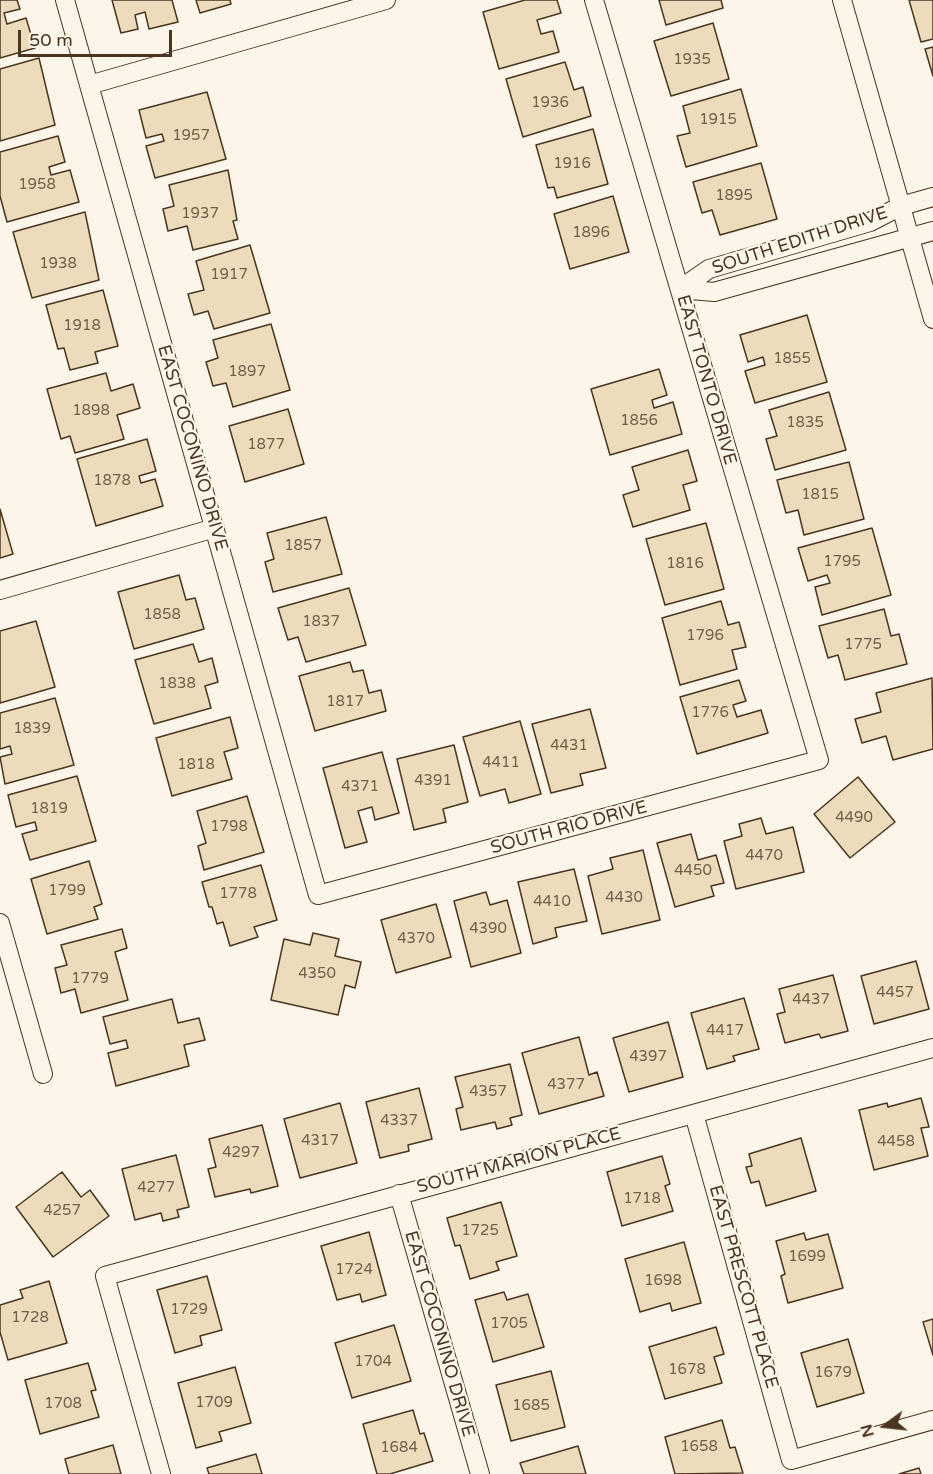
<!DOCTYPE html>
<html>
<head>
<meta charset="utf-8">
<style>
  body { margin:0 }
  #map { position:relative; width:933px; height:1474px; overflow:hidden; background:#fbf6e9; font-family:"Varela Round",sans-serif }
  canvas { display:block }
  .north { position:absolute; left:855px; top:1396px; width:60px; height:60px; -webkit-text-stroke:4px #fbf6e9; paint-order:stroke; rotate:255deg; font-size:16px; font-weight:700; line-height:24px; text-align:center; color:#4a3520 }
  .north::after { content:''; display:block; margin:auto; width:21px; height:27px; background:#4a3520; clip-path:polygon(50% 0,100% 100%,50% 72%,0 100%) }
  .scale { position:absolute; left:18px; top:30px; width:154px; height:27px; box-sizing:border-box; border:3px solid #4a3520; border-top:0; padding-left:8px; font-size:18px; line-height:21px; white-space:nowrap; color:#4a3520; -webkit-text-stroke:4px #fbf6e9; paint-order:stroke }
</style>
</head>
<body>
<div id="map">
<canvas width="933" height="1474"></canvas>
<div class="north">N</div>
<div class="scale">50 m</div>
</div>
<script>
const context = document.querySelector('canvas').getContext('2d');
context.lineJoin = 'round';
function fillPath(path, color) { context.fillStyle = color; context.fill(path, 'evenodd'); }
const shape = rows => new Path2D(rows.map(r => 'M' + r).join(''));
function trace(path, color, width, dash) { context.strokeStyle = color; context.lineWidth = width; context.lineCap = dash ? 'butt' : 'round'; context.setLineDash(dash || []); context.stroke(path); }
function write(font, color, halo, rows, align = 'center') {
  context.font = font + ' "Varela Round",sans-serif'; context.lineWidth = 4.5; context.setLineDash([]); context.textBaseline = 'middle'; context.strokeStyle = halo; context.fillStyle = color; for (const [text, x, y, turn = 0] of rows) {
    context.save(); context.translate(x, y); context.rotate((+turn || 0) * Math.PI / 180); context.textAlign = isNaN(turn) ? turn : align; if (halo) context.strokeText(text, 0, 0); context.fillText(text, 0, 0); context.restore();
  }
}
const building = shape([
  [0,0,17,0,20,9,4,13,7,24,26,18,35,48,0,58,0,0],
  [112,0,172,0,178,22,149,29,145,12,135,15,138,29,121,33,112,0],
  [196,0,230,0,231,4,200,13,196,0],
  [525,0,557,0,561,13,537,20,541,34,553,31,559,52,499,69,483,12,525,0],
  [659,0,721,0,723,8,666,25,659,0],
  [909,0,933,0,933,39,921,42,909,0],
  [713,23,729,79,671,96,654,41,713,23],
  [933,47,933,76,925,49,933,47],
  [39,58,55,125,0,141,0,69,39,58],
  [565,62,574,90,583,87,591,116,523,137,506,79,565,62],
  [741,89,757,146,686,167,677,136,690,133,683,106,741,89],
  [207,92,226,159,155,178,146,146,164,141,162,134,146,138,139,110,207,92],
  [593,129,608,184,557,198,554,187,548,188,536,145,593,129],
  [58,136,65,162,49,167,51,175,70,170,79,202,7,222,0,196,0,152,58,136],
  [761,163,777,219,720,235,712,210,702,213,693,182,761,163],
  [228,170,237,220,233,221,238,239,193,250,187,226,168,231,163,209,174,206,169,185,228,170],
  [613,196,629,252,570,269,554,214,613,196],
  [85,212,99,280,32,298,13,232,85,212],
  [250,245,270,313,214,329,208,311,194,315,188,294,204,290,196,261,250,245],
  [103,290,118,346,95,352,98,363,70,370,64,348,58,349,46,305,103,290],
  [807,315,827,382,755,403,745,371,765,365,763,357,748,362,740,335,807,315],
  [271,324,290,390,233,407,226,383,213,386,206,362,218,358,213,340,271,324],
  [659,369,667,395,652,400,654,408,673,402,682,434,610,455,591,389,659,369],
  [106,373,111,391,133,384,140,408,117,415,124,439,75,453,70,436,61,439,47,389,106,373],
  [829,392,846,450,775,470,766,439,777,436,769,410,829,392],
  [288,409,304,464,245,482,229,426,288,409],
  [147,439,156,471,139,476,141,483,155,479,163,506,96,526,77,459,147,439],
  [688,450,697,481,683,485,690,510,633,527,623,495,639,490,632,467,688,450],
  [849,462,864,519,804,535,798,510,786,513,777,480,849,462],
  [0,509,13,554,0,558,0,509],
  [326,517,342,574,273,592,265,562,274,559,267,533,326,517],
  [706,523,724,589,665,605,646,539,706,523],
  [872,528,891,595,822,615,815,587,830,583,827,575,808,581,798,548,872,528],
  [179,575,186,600,195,598,204,629,134,649,118,592,179,575],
  [349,588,366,645,306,662,298,637,288,640,278,608,349,588],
  [721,601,728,625,739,622,746,647,732,650,737,669,680,685,662,618,721,601],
  [884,609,891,636,899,634,907,664,845,680,838,655,828,658,819,626,884,609],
  [36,621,55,687,0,703,0,631,36,621],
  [193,644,199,662,212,658,218,682,205,686,211,708,154,724,135,660,193,644],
  [350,662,353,672,363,670,369,693,381,690,386,711,315,731,299,676,350,662],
  [932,678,933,749,893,760,886,736,862,743,855,719,881,712,876,693,932,678],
  [739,680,746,701,733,705,737,717,761,710,768,733,697,754,680,697,739,680],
  [55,698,74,765,5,784,0,757,12,754,10,746,0,749,0,713,55,698],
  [590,709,606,768,580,774,583,785,551,793,532,724,590,709],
  [230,717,238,748,224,752,232,779,172,796,156,738,230,717],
  [520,721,541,794,509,803,505,789,480,796,463,737,520,721],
  [454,745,468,802,443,809,446,822,414,830,397,759,454,745],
  [382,752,399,813,375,820,372,807,358,811,367,842,345,848,323,768,382,752],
  [77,776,96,841,30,860,22,834,37,830,35,822,16,827,8,795,77,776],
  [858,777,895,822,850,858,814,814,858,777],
  [247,796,264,852,204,870,198,846,206,843,197,811,247,796],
  [761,818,766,834,793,827,804,872,736,889,724,841,742,836,739,824,761,818],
  [691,834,698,860,716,855,724,883,711,886,714,896,675,907,657,843,691,834],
  [643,850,660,920,602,934,588,876,613,869,610,858,643,850],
  [89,861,102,904,94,907,98,919,47,934,31,879,89,861],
  [261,865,277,920,254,927,258,937,230,946,223,922,217,924,212,907,209,907,202,882,261,865],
  [574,869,587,921,555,928,557,937,533,944,518,882,574,869],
  [486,892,490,905,507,900,521,953,471,967,454,901,486,892],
  [436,904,451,957,396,973,381,920,436,904],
  [122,929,127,948,115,952,128,1000,81,1013,75,989,61,993,55,968,67,965,61,945,122,929],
  [313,933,339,939,335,956,361,962,355,988,345,985,338,1015,271,1000,284,939,310,945,313,933],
  [916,961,929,1009,874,1024,861,976,916,961],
  [833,975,848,1031,821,1038,819,1034,785,1043,777,1014,785,1012,779,989,833,975],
  [744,998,759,1049,733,1056,735,1061,707,1069,691,1013,744,998],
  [172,999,178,1023,199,1018,205,1040,184,1045,189,1066,116,1086,108,1053,128,1048,126,1040,110,1044,103,1017,172,999],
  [668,1022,683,1077,629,1092,613,1038,668,1022],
  [579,1037,589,1075,597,1072,604,1096,539,1114,522,1053,579,1037],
  [510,1064,522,1115,510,1118,512,1125,497,1129,495,1122,461,1130,456,1109,463,1107,455,1077,510,1064],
  [419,1088,432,1139,408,1145,409,1151,380,1158,366,1102,419,1088],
  [921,1098,929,1127,921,1128,928,1156,874,1170,859,1110,887,1103,888,1107,921,1098],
  [340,1103,357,1163,300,1178,284,1119,340,1103],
  [262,1125,278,1186,251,1193,250,1189,215,1197,208,1169,216,1167,209,1139,262,1125],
  [801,1138,816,1191,766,1206,759,1181,751,1183,746,1167,752,1166,749,1154,801,1138],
  [176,1155,189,1207,177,1210,179,1217,163,1221,161,1213,135,1220,122,1169,176,1155],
  [662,1156,670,1184,665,1186,673,1211,622,1226,607,1172,662,1156],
  [62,1172,81,1197,90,1190,109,1216,53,1257,16,1207,62,1172],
  [501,1202,517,1256,496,1262,499,1270,470,1279,460,1245,455,1246,447,1218,501,1202],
  [369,1232,386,1295,362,1302,360,1294,337,1300,321,1246,369,1232],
  [804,1233,806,1240,828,1234,843,1288,788,1303,781,1276,785,1274,776,1241,804,1233],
  [684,1242,701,1303,672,1311,670,1303,640,1312,625,1259,684,1242],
  [207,1276,222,1330,200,1336,202,1345,175,1353,157,1290,207,1276],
  [49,1281,67,1343,8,1360,0,1332,0,1305,23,1298,20,1290,49,1281],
  [504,1292,507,1300,528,1294,544,1347,493,1362,475,1300,504,1292],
  [933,1319,933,1355,923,1322,933,1319],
  [394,1325,411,1381,352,1398,335,1343,394,1325],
  [716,1327,724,1354,714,1357,722,1383,665,1399,649,1347,716,1327],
  [848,1339,864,1393,817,1407,801,1353,848,1339],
  [88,1363,96,1390,91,1391,99,1417,40,1434,25,1380,88,1363],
  [235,1367,251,1423,219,1432,222,1441,196,1448,178,1383,235,1367],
  [551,1371,565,1427,511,1441,496,1385,551,1371],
  [413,1410,420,1434,424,1433,433,1461,390,1474,377,1474,363,1424,413,1410],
  [722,1420,730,1448,735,1447,743,1473,675,1474,665,1437,722,1420],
  [113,1445,121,1474,69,1474,65,1459,113,1445],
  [578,1446,586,1474,524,1474,520,1463,578,1446],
  [256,1454,262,1474,209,1474,207,1468,256,1454],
  [919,1468,921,1474,899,1474,919,1468]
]);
fillPath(building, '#ecdcbc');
trace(building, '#4a3520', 1.5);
const minor = shape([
  [65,0,318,895,819,760,594,0],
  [842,0,933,319],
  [89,85,386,0],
  [680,289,709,269,870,222,901,206,933,197],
  [680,289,714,292,933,231],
  [0,590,215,528],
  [0,923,43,1074],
  [694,1114,791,1460,933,1420],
  [399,1194,480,1474],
  [161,1474,105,1276,933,1048]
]);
trace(minor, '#4a3520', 20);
trace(minor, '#fbf6e9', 18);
write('15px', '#725f47', null, [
  ["1935",692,60],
  ["1936",550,103],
  ["1915",718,120],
  ["1957",191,136],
  ["1916",572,164],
  ["1958",37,185],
  ["1895",734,196],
  ["1937",200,214],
  ["1896",591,233],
  ["1938",58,264],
  ["1917",229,275],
  ["1918",82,326],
  ["1855",792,359],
  ["1897",247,372],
  ["1898",91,411],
  ["1856",639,421],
  ["1835",805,423],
  ["1877",266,445],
  ["1878",112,481],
  ["1815",820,495],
  ["1857",303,546],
  ["1795",842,562],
  ["1816",685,564],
  ["1858",162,615],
  ["1837",321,622],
  ["1796",705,636],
  ["1775",863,645],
  ["1838",177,684],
  ["1817",345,702],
  ["1776",710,713],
  ["1839",32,729],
  ["4431",569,746],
  ["4411",501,763],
  ["1818",196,765],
  ["4391",433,781],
  ["4371",360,787],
  ["1819",49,809],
  ["4490",854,818],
  ["1798",229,827],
  ["4470",764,856],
  ["4450",693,871],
  ["1799",67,891],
  ["1778",238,894],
  ["4430",624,898],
  ["4410",552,902],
  ["4390",488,929],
  ["4370",416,939],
  ["4350",317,974],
  ["1779",90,979],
  ["4457",895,993],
  ["4437",811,1000],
  ["4417",725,1031],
  ["4397",648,1057],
  ["4377",566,1085],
  ["4357",488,1092],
  ["4337",399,1121],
  ["4317",320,1141],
  ["4458",896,1142],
  ["4297",241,1153],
  ["4277",156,1188],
  ["1718",642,1199],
  ["4257",62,1211],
  ["1725",480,1231],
  ["1699",807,1257],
  ["1724",354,1270],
  ["1698",663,1281],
  ["1729",189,1310],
  ["1728",30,1318],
  ["1705",509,1324],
  ["1704",373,1362],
  ["1678",687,1370],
  ["1679",833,1373],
  ["1709",214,1403],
  ["1708",63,1404],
  ["1685",531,1406],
  ["1658",699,1447],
  ["1684",399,1448]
]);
write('18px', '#4a3520', '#fbf6e9', [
  ["SOUTH EDITH DRIVE",800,241,-18],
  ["EAST TONTO DRIVE",706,380,74],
  ["EAST COCONINO DRIVE",192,448,74],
  ["SOUTH RIO DRIVE",569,828,-15],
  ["SOUTH MARION PLACE",519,1161,-15],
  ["EAST PRESCOTT PLACE",743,1287,74],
  ["EAST COCONINO DRIVE",439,1334,74]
]);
</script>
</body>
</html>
